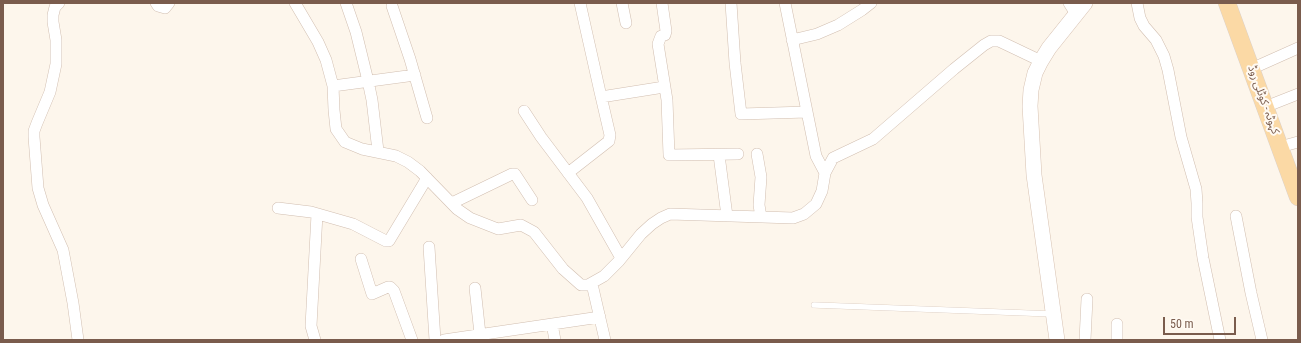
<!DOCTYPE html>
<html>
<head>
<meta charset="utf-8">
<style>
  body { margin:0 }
  #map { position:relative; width:1301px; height:343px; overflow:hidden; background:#fdf6ec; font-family:"Roboto Condensed",sans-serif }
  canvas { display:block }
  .frame { position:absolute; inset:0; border:4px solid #7a5c4d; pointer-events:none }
  .scale { position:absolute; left:1163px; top:317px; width:73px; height:18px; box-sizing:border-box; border:2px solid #7a5c4d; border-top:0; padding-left:5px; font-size:12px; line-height:14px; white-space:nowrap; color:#7a5c4d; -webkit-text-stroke:3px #fffaf3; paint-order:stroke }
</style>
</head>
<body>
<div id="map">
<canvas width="1301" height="343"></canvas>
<div class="frame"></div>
<div class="scale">50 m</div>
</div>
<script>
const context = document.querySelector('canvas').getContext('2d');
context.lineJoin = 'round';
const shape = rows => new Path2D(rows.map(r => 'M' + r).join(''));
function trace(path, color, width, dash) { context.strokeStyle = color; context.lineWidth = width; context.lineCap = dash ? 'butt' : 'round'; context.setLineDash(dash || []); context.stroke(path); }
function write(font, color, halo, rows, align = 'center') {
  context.font = font + ' "Roboto Condensed","Noto Sans Arabic",sans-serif'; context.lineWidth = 4; context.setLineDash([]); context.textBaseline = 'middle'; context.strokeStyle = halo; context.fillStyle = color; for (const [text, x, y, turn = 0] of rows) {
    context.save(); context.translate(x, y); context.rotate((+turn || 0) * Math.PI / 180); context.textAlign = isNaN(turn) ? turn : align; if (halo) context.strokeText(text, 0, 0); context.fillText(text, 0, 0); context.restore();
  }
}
const service = shape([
  [814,305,1053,314]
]);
const minor = shape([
  [59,3,55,7,53,15,53,22,56,40,56,64,50,92,37,123,34,131,34,137,38,188,43,205,63,250,73,303,78,340],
  [156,3,158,6,165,8,169,3],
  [295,3,318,42,326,60,333,86,334,110,336,129,345,142,362,149,396,156,408,162,420,171,457,209,470,218,498,229,521,225,534,232,563,269,581,285,588,285,604,276,619,261,641,234,652,224,661,218,670,214,793,218,804,214,816,204,822,191,825,173,833,158,873,139,954,69,984,45,991,41,999,41,1041,61],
  [346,3,356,32,368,81,372,100,378,151],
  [622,3,626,23],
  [662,3,666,31,665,35,661,36,658,44,667,100,669,155,738,154],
  [731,3,735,63,741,114,807,112],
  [785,3,816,156,825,173],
  [1069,3,1076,14],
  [1137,3,1140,18,1144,26,1156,40,1164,56,1168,70,1181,137,1196,189,1197,203,1197,217,1203,258,1220,340],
  [392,6,410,59,427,118],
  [792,40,817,34,838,25,862,10,871,3],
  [1251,69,1298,48],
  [333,86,415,75],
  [601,97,664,87],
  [1265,107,1298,94],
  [524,111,541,137,587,198,621,258],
  [1280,147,1298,142],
  [757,154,761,177,759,205,761,217],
  [719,155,727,216],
  [568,173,609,141,610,135,600,92,580,3],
  [452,203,512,174,515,174,532,200],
  [278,208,311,212,353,224,386,241,389,241,427,178],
  [1236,216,1251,293,1262,340],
  [429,247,435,340],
  [361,259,372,294,388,287,390,287,394,291,412,340],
  [592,284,605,340],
  [475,288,480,334],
  [552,324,555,340],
  [315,340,311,326,317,214],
  [444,340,600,317],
  [1085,340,1087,299],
  [1117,340,1117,324]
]);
const secondary = shape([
  [1057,340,1034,175,1030,106,1031,90,1035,73,1041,61,1049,48,1085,3]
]);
const primary = shape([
  [1227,3,1298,197]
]);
trace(service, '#d1beb0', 6);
trace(minor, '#d1beb0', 12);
trace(secondary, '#d6c0b0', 16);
trace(primary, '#dad1cd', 18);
trace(service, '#fff', 5.5);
trace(minor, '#fff', 11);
trace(secondary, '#fff', 15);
trace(primary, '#fbd9a5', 17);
write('11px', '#7a5c4d', '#fffaf3', [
  ["کہوٹہ - کوٹلی روڈ",1263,100,70]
]);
</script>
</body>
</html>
